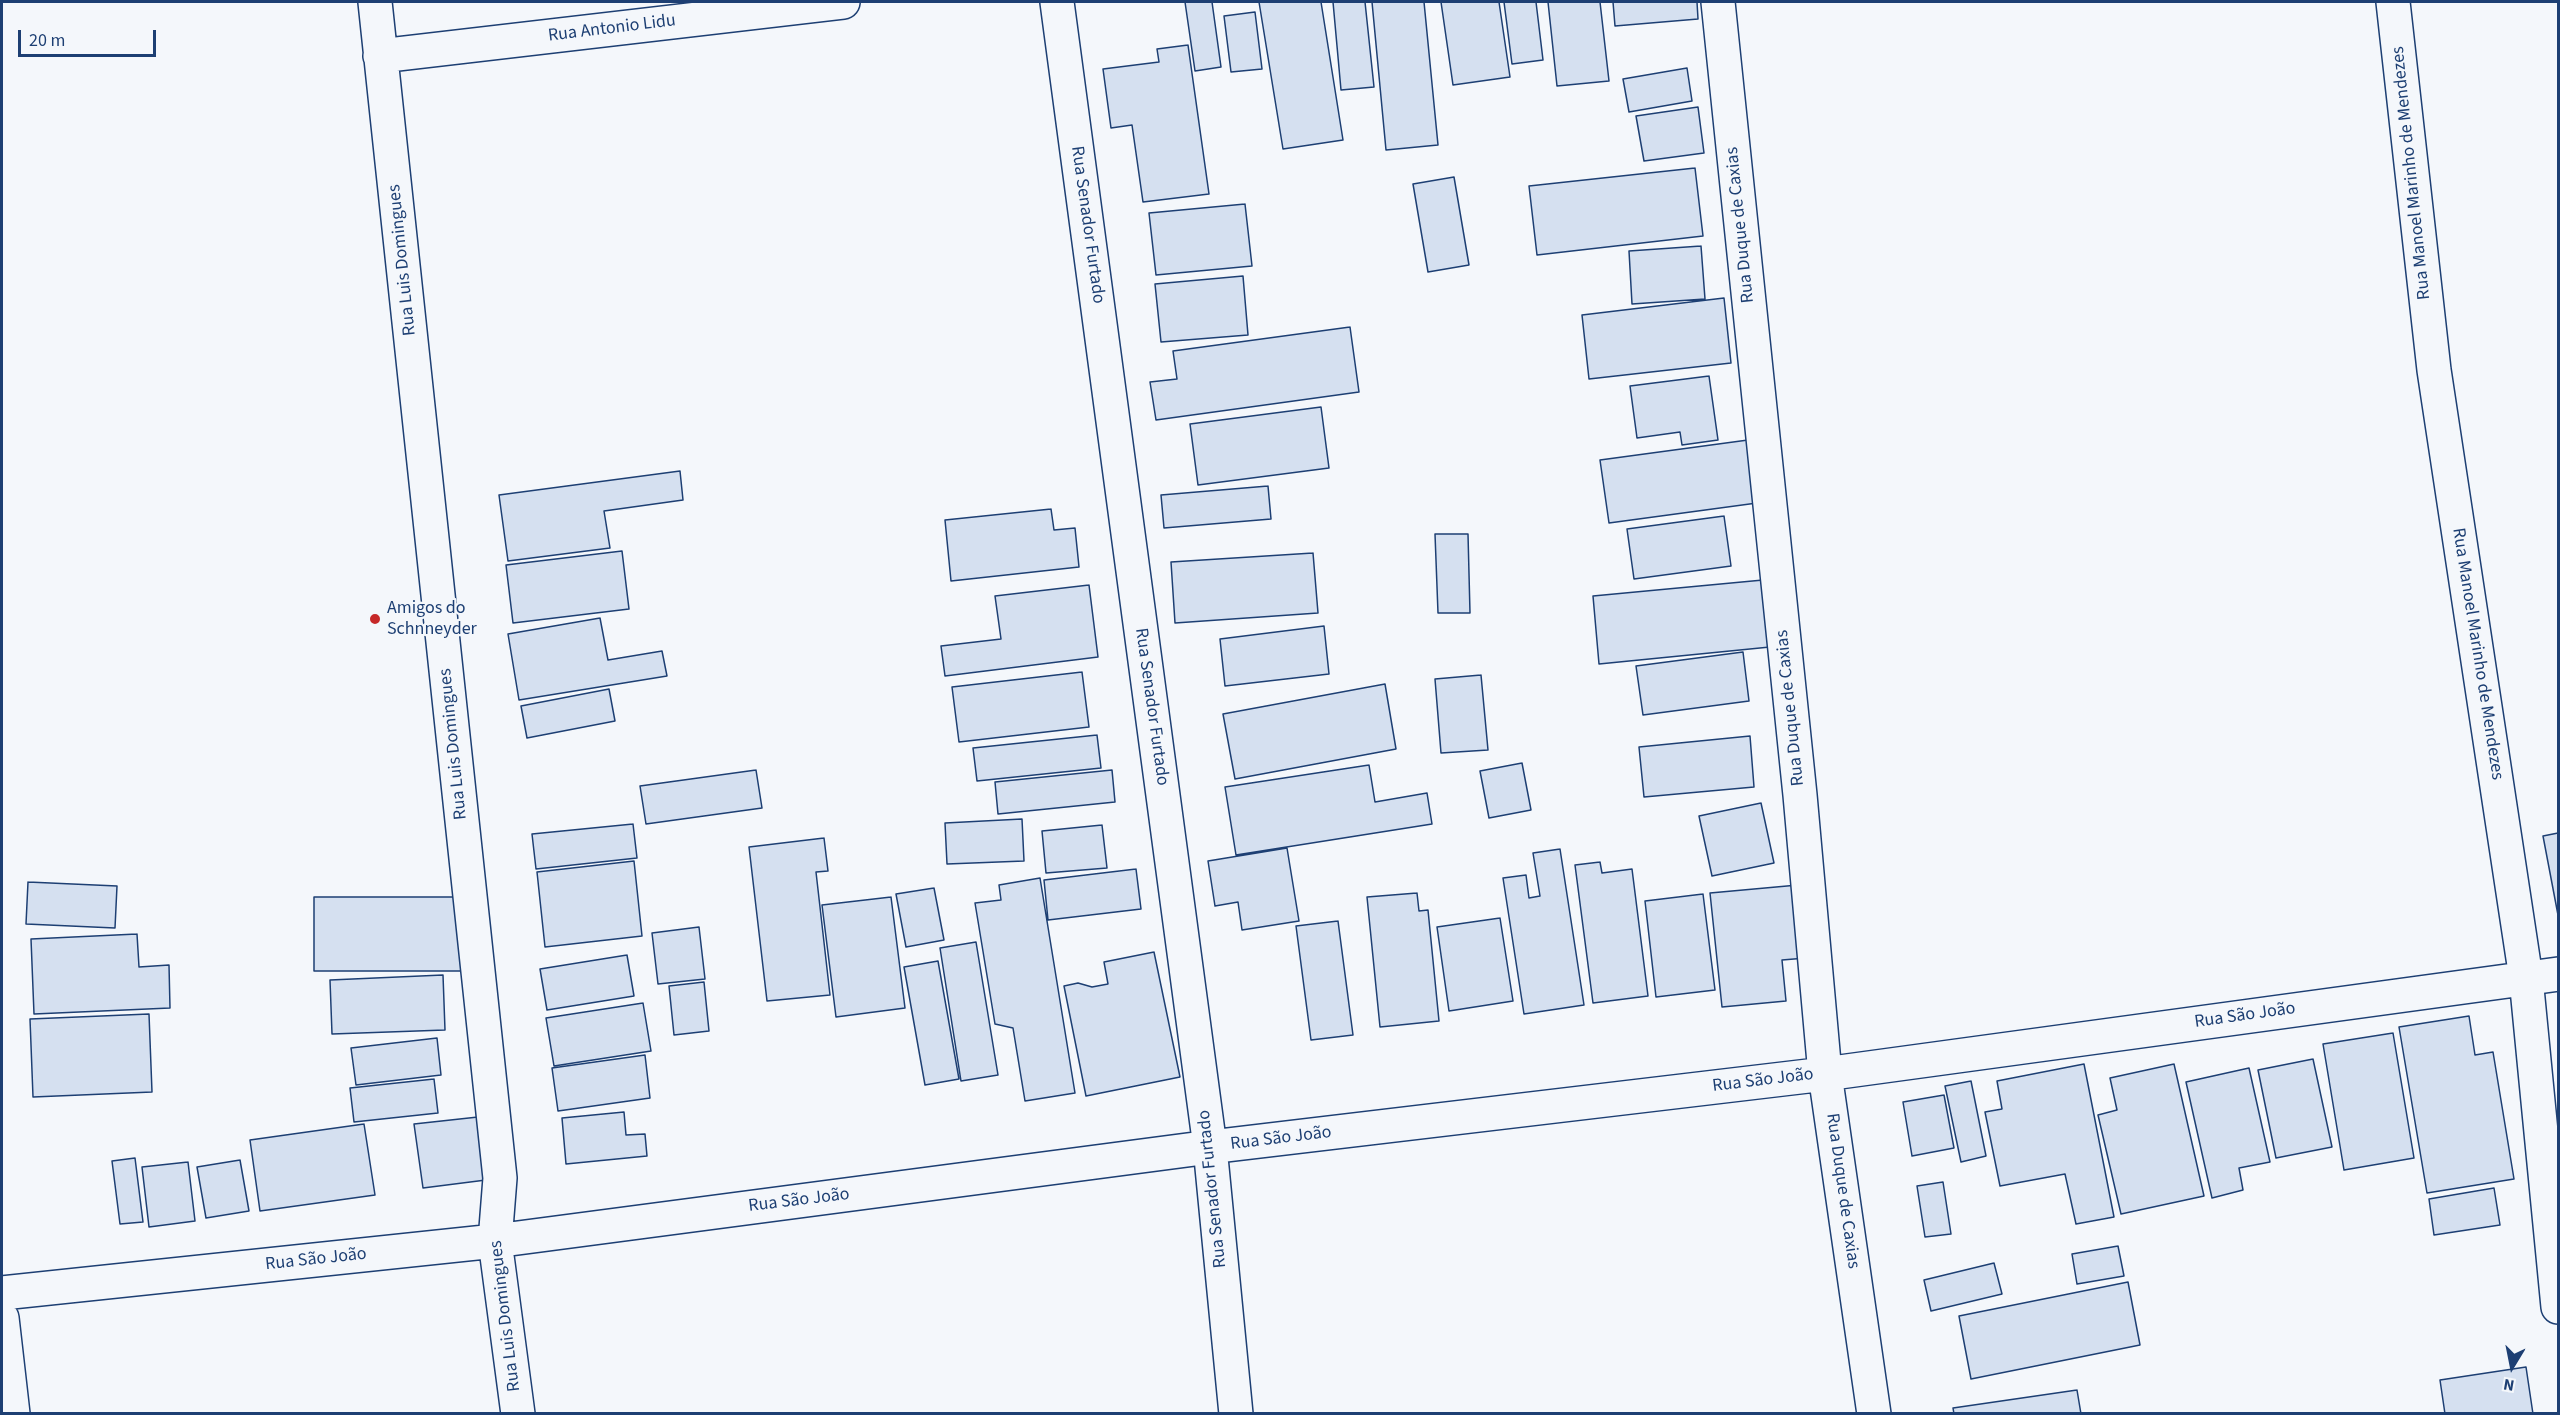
<!DOCTYPE html>
<html>
<head>
<meta charset="utf-8">
<style>
  body { margin:0 }
  #map { position:relative; width:2560px; height:1415px; overflow:hidden; background:#f4f7fb; font-family:"Source Sans 3",sans-serif }
  canvas { display:block }
  .frame { position:absolute; inset:0; border:3px solid #1d3f73; pointer-events:none }
  .north { position:absolute; left:2482px; top:1337px; width:60px; height:60px; -webkit-text-stroke:4px #f4f7fb; paint-order:stroke; rotate:190deg; font-size:16px; font-weight:700; line-height:24px; text-align:center; color:#1d3f73 }
  .north::after { content:''; display:block; margin:auto; width:21px; height:27px; background:#1d3f73; clip-path:polygon(50% 0,100% 100%,50% 72%,0 100%) }
  .scale { position:absolute; left:18px; top:30px; width:138px; height:27px; box-sizing:border-box; border:3px solid #1d3f73; border-top:0; padding-left:8px; font-size:18px; line-height:21px; white-space:nowrap; color:#1d3f73; -webkit-text-stroke:4px #f4f7fb; paint-order:stroke }
</style>
</head>
<body>
<div id="map">
<canvas width="2560" height="1415"></canvas>
<div class="frame"></div>
<div class="north">N</div>
<div class="scale">20 m</div>
</div>
<script>
const context = document.querySelector('canvas').getContext('2d');
context.lineJoin = 'round';
function fillPath(path, color) { context.fillStyle = color; context.fill(path, 'evenodd'); }
const shape = rows => new Path2D(rows.map(r => 'M' + r).join(''));
function trace(path, color, width, dash) { context.strokeStyle = color; context.lineWidth = width; context.lineCap = dash ? 'butt' : 'round'; context.setLineDash(dash || []); context.stroke(path); }
function write(font, color, halo, rows, align = 'center') {
  context.font = font + ' "Source Sans 3",sans-serif'; context.lineWidth = 4.5; context.setLineDash([]); context.textBaseline = 'middle'; context.strokeStyle = halo; context.fillStyle = color; for (const [text, x, y, turn = 0] of rows) {
    context.save(); context.translate(x, y); context.rotate((+turn || 0) * Math.PI / 180); context.textAlign = isNaN(turn) ? turn : align; if (halo) context.strokeText(text, 0, 0); context.fillText(text, 0, 0); context.restore();
  }
}
const building = shape([
  [1185,2,1212,2,1221,67,1195,71,1185,2],
  [1259,2,1321,2,1343,140,1283,149,1259,2],
  [1333,2,1365,2,1374,87,1341,90,1333,2],
  [1372,2,1424,2,1438,145,1386,150,1372,2],
  [1441,2,1499,2,1510,77,1453,85,1441,2],
  [1504,2,1536,2,1543,60,1512,64,1504,2],
  [1548,2,1600,2,1609,81,1557,86,1548,2],
  [1613,2,1697,2,1698,19,1615,26,1613,2],
  [1255,12,1262,69,1231,72,1224,16,1255,12],
  [1188,45,1209,194,1143,202,1132,125,1111,128,1103,69,1159,62,1157,49,1188,45],
  [1687,68,1692,101,1629,112,1623,79,1687,68],
  [1698,107,1704,153,1644,161,1636,116,1698,107],
  [1695,168,1703,236,1537,255,1529,186,1695,168],
  [1454,177,1469,265,1428,272,1413,184,1454,177],
  [1245,204,1252,266,1156,275,1149,213,1245,204],
  [1701,246,1705,299,1632,304,1629,251,1701,246],
  [1243,276,1248,335,1161,342,1155,284,1243,276],
  [1724,298,1731,363,1589,379,1582,315,1724,298],
  [1350,327,1359,392,1156,420,1150,382,1177,379,1173,351,1350,327],
  [1709,376,1718,440,1682,445,1680,432,1637,438,1630,386,1709,376],
  [1321,407,1329,468,1198,485,1190,424,1321,407],
  [1748,440,1757,503,1609,523,1600,460,1748,440],
  [680,471,683,500,604,511,610,548,508,561,499,495,680,471],
  [1268,486,1271,519,1164,528,1161,495,1268,486],
  [1051,509,1054,530,1075,528,1079,567,951,581,945,520,1051,509],
  [1724,516,1731,566,1634,579,1627,529,1724,516],
  [1435,534,1468,534,1470,613,1438,613,1435,534],
  [622,551,629,609,513,623,506,565,622,551],
  [1313,553,1318,613,1175,623,1171,562,1313,553],
  [1763,580,1770,647,1599,664,1593,596,1763,580],
  [1089,585,1098,657,945,676,941,646,1001,639,995,596,1089,585],
  [600,618,608,660,662,651,667,676,519,700,508,634,600,618],
  [1324,626,1329,674,1225,686,1220,639,1324,626],
  [1743,652,1749,701,1643,715,1636,666,1743,652],
  [1082,672,1089,727,959,742,952,687,1082,672],
  [1481,675,1488,750,1441,753,1435,679,1481,675],
  [1385,684,1396,749,1235,779,1223,714,1385,684],
  [609,689,615,721,527,738,521,706,609,689],
  [1097,735,1101,768,977,781,973,748,1097,735],
  [1750,736,1754,787,1644,797,1639,747,1750,736],
  [1522,763,1531,810,1489,818,1480,771,1522,763],
  [1369,765,1375,802,1427,793,1432,824,1236,855,1225,787,1369,765],
  [756,770,762,808,646,824,640,786,756,770],
  [1112,770,1115,802,998,814,995,782,1112,770],
  [1761,803,1774,863,1712,876,1699,816,1761,803],
  [1022,819,1024,861,947,864,945,823,1022,819],
  [633,824,637,858,536,869,532,834,633,824],
  [1102,825,1107,868,1046,873,1042,831,1102,825],
  [2558,833,2558,915,2543,836,2558,833],
  [824,838,828,871,816,872,830,995,767,1001,749,847,824,838],
  [1287,848,1299,921,1242,930,1238,902,1215,906,1208,861,1287,848],
  [1560,849,1584,1005,1524,1014,1503,878,1526,875,1529,898,1540,896,1533,853,1560,849],
  [634,861,642,936,545,947,537,872,634,861],
  [1600,862,1602,873,1632,869,1648,996,1593,1003,1575,865,1600,862],
  [1136,869,1141,909,1048,920,1044,880,1136,869],
  [1040,878,1075,1093,1025,1101,1013,1028,995,1024,975,903,1001,900,999,885,1040,878],
  [28,882,117,886,115,928,26,924,28,882],
  [1798,885,1806,958,1782,960,1786,1001,1722,1007,1710,893,1798,885],
  [934,888,944,940,906,947,896,894,934,888],
  [1417,893,1419,911,1428,910,1439,1021,1380,1027,1367,897,1417,893],
  [1703,894,1715,990,1656,997,1645,901,1703,894],
  [314,897,464,897,465,971,314,971,314,897],
  [891,897,905,1008,836,1017,822,905,891,897],
  [1500,918,1513,1001,1449,1011,1437,927,1500,918],
  [1338,921,1353,1035,1311,1040,1296,926,1338,921],
  [699,927,705,979,658,984,652,933,699,927],
  [137,934,139,967,169,965,170,1008,34,1014,31,939,137,934],
  [976,942,998,1075,961,1081,940,948,976,942],
  [1154,952,1180,1077,1086,1096,1064,986,1078,983,1092,987,1108,984,1104,962,1154,952],
  [627,955,634,996,547,1010,540,969,627,955],
  [938,961,959,1079,925,1085,904,967,938,961],
  [443,975,445,1030,332,1034,330,980,443,975],
  [704,982,709,1031,674,1035,669,986,704,982],
  [643,1003,651,1051,554,1066,546,1018,643,1003],
  [149,1014,152,1092,33,1097,30,1019,149,1014],
  [2469,1016,2475,1055,2493,1052,2514,1179,2427,1193,2399,1027,2469,1016],
  [2393,1033,2414,1158,2344,1170,2323,1044,2393,1033],
  [437,1038,441,1075,356,1085,351,1048,437,1038],
  [645,1055,650,1098,558,1111,552,1068,645,1055],
  [2313,1059,2332,1147,2276,1158,2258,1070,2313,1059],
  [2084,1064,2114,1217,2076,1224,2065,1174,2000,1186,1985,1112,2002,1109,1997,1081,2084,1064],
  [2174,1064,2204,1196,2121,1214,2098,1115,2117,1110,2110,1078,2174,1064],
  [2249,1068,2270,1162,2239,1168,2243,1190,2212,1198,2186,1082,2249,1068],
  [434,1079,438,1113,354,1122,350,1088,434,1079],
  [1971,1081,1986,1156,1961,1162,1945,1086,1971,1081],
  [1944,1095,1954,1148,1912,1156,1903,1102,1944,1095],
  [624,1112,626,1135,645,1134,647,1156,566,1164,562,1118,624,1112],
  [478,1117,486,1180,423,1188,414,1124,478,1117],
  [364,1124,375,1195,260,1211,250,1140,364,1124],
  [135,1158,143,1222,120,1224,112,1161,135,1158],
  [240,1160,249,1211,206,1218,197,1167,240,1160],
  [188,1162,195,1221,149,1227,142,1167,188,1162],
  [1943,1182,1951,1234,1925,1237,1917,1186,1943,1182],
  [2494,1188,2500,1225,2434,1235,2429,1199,2494,1188],
  [2118,1246,2124,1276,2077,1284,2072,1254,2118,1246],
  [1994,1263,2002,1294,1931,1311,1924,1280,1994,1263],
  [2128,1282,2140,1345,1971,1379,1959,1316,2128,1282],
  [2526,1367,2533,1414,2445,1414,2440,1380,2526,1367],
  [2077,1390,2081,1414,1954,1414,1953,1408,2077,1390]
]);
fillPath(building, '#d5e0f0');
trace(building, '#1d3f73', 1.5);
const minor = shape([
  [375,2,500,1178,495,1241,518,1414],
  [1057,2,1210,1147,1236,1414],
  [1718,2,1800,795,1825,1074,1874,1414],
  [2393,2,2434,370,2526,978,2558,1307],
  [380,56,843,2],
  [2,1293,495,1241,1210,1147,1825,1074,2558,974],
  [2,1318,13,1414]
]);
trace(minor, '#1d3f73', 36);
trace(minor, '#f4f7fb', 33);
for (const [x, y, r, color] of [
  [375,619,6,"#c62828"]
]) { const dot = new Path2D(); dot.arc(x, y, r, 0, 2 * Math.PI); context.fillStyle = color; context.fill(dot); trace(dot, '#f4f7fb', 2); }
write('18px', '#1d3f73', '#f4f7fb', [
  ["Rua Antonio Lidu",612,29,-7],
  ["Rua Manoel Marinho de Mendezes",2412,173,-96],
  ["Rua Senador Furtado",1087,225,82],
  ["Rua Duque de Caxias",1741,225,-96],
  ["Rua Luis Domingues",403,260,-96],
  ["Rua Manoel Marinho de Mendezes",2477,654,81],
  ["Rua Senador Furtado",1151,707,82],
  ["Rua Duque de Caxias",1791,708,-96],
  ["Rua Luis Domingues",454,744,-96],
  ["Rua São João",2245,1016,-8],
  ["Rua São João",1763,1081,-7],
  ["Rua São João",1281,1139,-7],
  ["Rua Senador Furtado",1213,1189,-96],
  ["Rua Duque de Caxias",1842,1191,82],
  ["Rua São João",799,1201,-7],
  ["Rua São João",316,1260,-6],
  ["Rua Luis Domingues",506,1316,-97]
]);
write('18px', '#1d3f73', '#f4f7fb', [
  ["Amigos do",387,609],
  ["Schnneyder",387,630]
], 'left');
</script>
</body>
</html>
